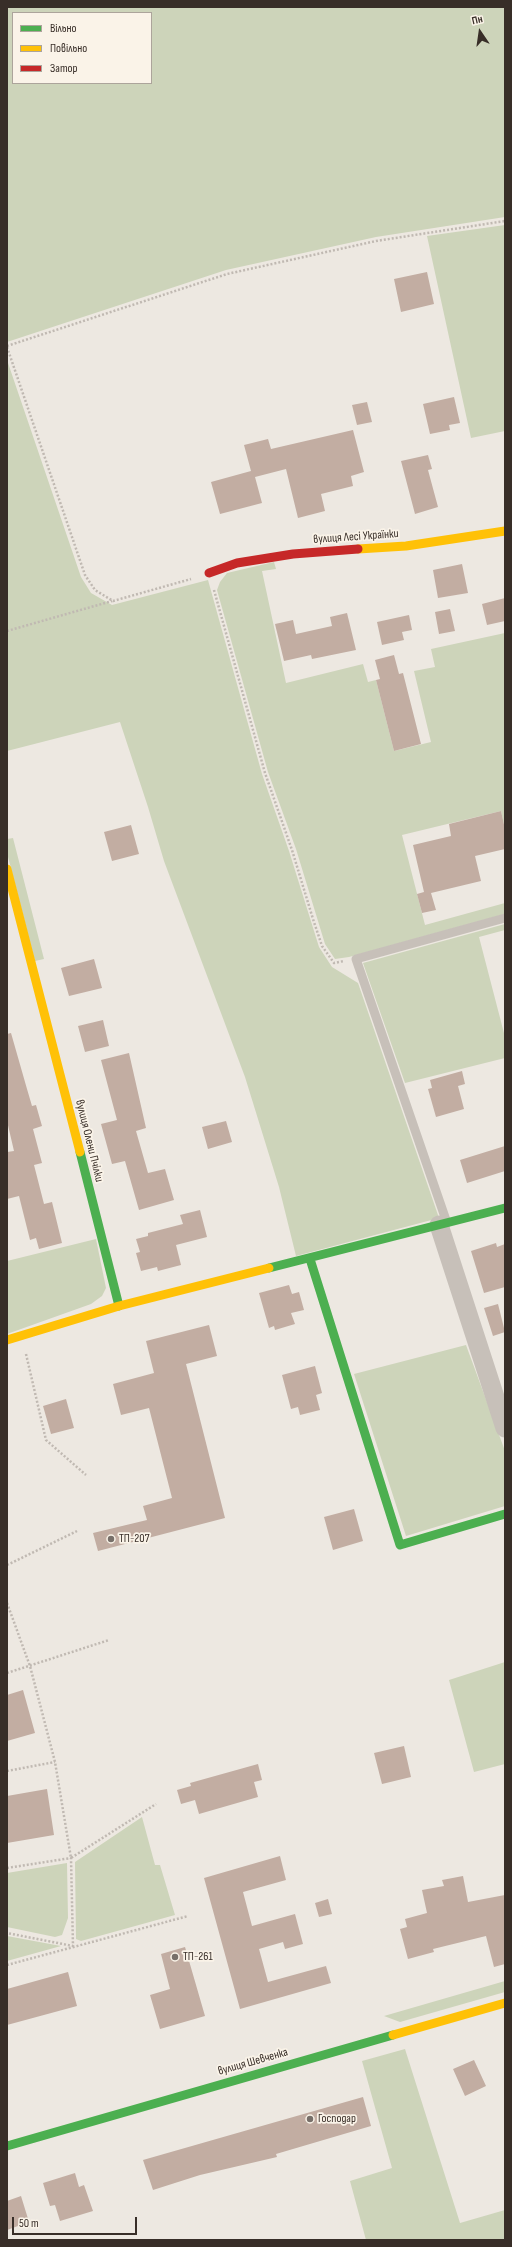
<!DOCTYPE html>
<html>
<head>
<meta charset="utf-8">
<style>
  body { margin:0 }
  #map { position:relative; width:512px; height:2247px; overflow:hidden; background:#ede8e1; font-family:"Sofia Sans Condensed",sans-serif }
  canvas { display:block }
  .frame { position:absolute; inset:0; border:8px solid #382e28; pointer-events:none }
  .legend { position:absolute; left:12px; top:12px; width:140px; height:72px; box-sizing:border-box; background:#faf3e8; border:1px solid #aca49b; margin:0; padding:5px 7px; list-style:none; font-size:12px; color:#382e28 }
  .legend li { display:flex; align-items:center; gap:8px; height:20px }
  .legend b { width:20px; border:1px solid #aca49b }
  .north { position:absolute; left:460px; top:12px; width:40px; height:40px; -webkit-text-stroke:3px #faf3e8; paint-order:stroke; rotate:347deg; font-size:11px; font-weight:700; line-height:16px; text-align:center; color:#382e28 }
  .north::after { content:''; display:block; margin:auto; width:14px; height:18px; background:#382e28; clip-path:polygon(50% 0,100% 100%,50% 72%,0 100%) }
  .scale { position:absolute; left:12px; top:2217px; width:125px; height:18px; box-sizing:border-box; border:2px solid #382e28; border-top:0; padding-left:5px; font-size:12px; line-height:14px; white-space:nowrap; color:#382e28; -webkit-text-stroke:3px #faf3e8; paint-order:stroke }
</style>
</head>
<body>
<div id="map">
<canvas width="512" height="2247"></canvas>
<div class="frame"></div>
<ul class="legend">
<li><b style="height:5px;background:#4caf50"></b>Вільно</li>
<li><b style="height:5px;background:#ffc107"></b>Повільно</li>
<li><b style="height:5px;background:#c62828"></b>Затор</li>
</ul>
<div class="north">Пн</div>
<div class="scale">50 m</div>
</div>
<script>
const context = document.querySelector('canvas').getContext('2d');
context.lineJoin = 'round';
function fillPath(path, color) { context.fillStyle = color; context.fill(path, 'evenodd'); }
const shape = rows => new Path2D(rows.map(r => 'M' + r).join(''));
function trace(path, color, width, dash) { context.strokeStyle = color; context.lineWidth = width; context.lineCap = dash ? 'butt' : 'round'; context.setLineDash(dash || []); context.stroke(path); }
function write(font, color, halo, rows, align = 'center') {
  context.font = font + ' "Sofia Sans Condensed",sans-serif'; context.lineWidth = 3.5; context.setLineDash([]); context.textBaseline = 'middle'; context.strokeStyle = halo; context.fillStyle = color; for (const [text, x, y, turn = 0] of rows) {
    context.save(); context.translate(x, y); context.rotate((+turn || 0) * Math.PI / 180); context.textAlign = isNaN(turn) ? turn : align; if (halo) context.strokeText(text, 0, 0); context.fillText(text, 0, 0); context.restore();
  }
}
fillPath(shape([
  [7,7,505,7,505,217,376,237,226,270,7,342],
  [13,13,151,13,151,83,13,83],
  [505,225,505,431,471,438,427,236],
  [7,360,81,577,91,593,112,605,208,580,262,774,289,851,319,947,332,967,358,983,439,1218,296,1256,279,1187,245,1077,164,861,148,807,120,722,7,751],
  [274,562,276,569,262,571,286,683,363,664,368,682,376,680,394,751,431,742,414,671,435,667,431,649,505,633,505,829,501,811,402,835,425,925,505,903,505,914,349,957,335,959,325,944,296,849,268,772,217,590,220,582,227,573],
  [13,838,44,959,35,961,7,853,7,839],
  [505,924,505,930,479,937,505,1037,505,1058,405,1083,363,963],
  [96,1239,106,1288,102,1296,91,1304,7,1334,7,1261],
  [466,1345,505,1451,505,1506,406,1536,354,1374],
  [505,1662,505,1764,474,1772,449,1680],
  [142,1817,155,1865,160,1865,175,1915,81,1941,76,1939,75,1862],
  [67,1863,68,1918,62,1935,55,1937,7,1927,7,1873],
  [7,1936,61,1946,7,1961],
  [505,1981,505,1992,400,2022,384,2016],
  [405,2049,460,2223,505,2210,505,2240,366,2240,350,2181,392,2168,362,2061]
]), '#cdd4ba');
fillPath(shape([
  [427,272,434,304,401,312,394,279],
  [454,397,460,423,449,425,450,430,430,434,423,404],
  [367,402,372,422,357,425,352,405],
  [353,430,364,472,351,476,353,486,321,494,325,511,298,518,286,469,255,477,262,503,220,514,211,482,251,471,244,445,268,439,271,449],
  [428,455,432,469,428,470,438,507,415,514,401,461],
  [462,564,468,593,438,598,433,570],
  [505,598,505,621,487,625,482,604],
  [450,609,455,631,439,634,435,612],
  [347,613,356,650,312,659,311,655,284,661,275,624,293,620,296,634,332,626,330,617],
  [409,615,412,630,402,632,404,640,382,645,377,622],
  [394,655,399,674,403,673,421,744,394,751,376,680,380,679,375,660],
  [501,811,505,829,505,849,475,856,481,881,431,893,436,910,422,913,417,894,424,892,413,845,451,836,449,824],
  [131,825,139,854,112,861,104,832],
  [94,959,102,988,69,996,61,968],
  [103,1020,109,1046,85,1052,78,1026],
  [11,1033,27,1089,32,1106,36,1105,42,1126,33,1129,42,1163,34,1165,44,1204,52,1202,62,1243,39,1249,36,1238,30,1240,19,1196,7,1199,7,1152,14,1151,7,1121,7,1034],
  [129,1053,146,1128,136,1131,148,1173,165,1169,174,1200,139,1210,125,1161,112,1164,101,1124,117,1120,101,1060],
  [462,1071,465,1084,458,1086,464,1109,436,1117,428,1089,432,1088,430,1080],
  [226,1121,232,1142,208,1149,202,1127],
  [505,1146,505,1171,467,1183,460,1160],
  [200,1210,207,1237,176,1245,181,1265,158,1271,157,1267,141,1271,136,1253,140,1252,136,1239,148,1236,148,1233,183,1224,180,1215],
  [496,1243,497,1247,505,1244,505,1287,484,1293,471,1251],
  [289,1285,292,1294,299,1292,304,1310,291,1313,295,1324,275,1330,274,1326,269,1328,259,1293],
  [498,1304,505,1332,493,1336,484,1308],
  [209,1325,217,1356,186,1364,225,1518,98,1551,93,1533,147,1520,143,1506,172,1498,149,1408,121,1415,113,1384,154,1373,146,1341],
  [315,1366,322,1393,316,1395,320,1410,300,1415,298,1407,291,1409,282,1375],
  [66,1399,74,1428,51,1434,43,1406],
  [354,1509,363,1541,333,1550,324,1517],
  [23,1690,35,1733,7,1741,7,1695],
  [404,1746,411,1777,382,1784,374,1753],
  [258,1764,262,1780,254,1782,258,1797,199,1814,195,1800,181,1804,177,1790,191,1786,190,1783],
  [47,1789,54,1835,7,1843,7,1796],
  [280,1856,286,1880,243,1892,252,1926,295,1914,303,1944,285,1949,283,1942,259,1949,268,1982,326,1966,331,1983,240,2009,204,1878],
  [463,1876,468,1902,505,1895,505,1964,494,1967,486,1936,433,1949,434,1952,408,1959,400,1929,407,1927,405,1919,427,1913,422,1890,444,1886,442,1880],
  [328,1899,332,1914,319,1917,315,1903],
  [185,1947,205,2016,160,2029,150,1995,170,1989,161,1954],
  [68,1972,77,2006,7,2025,7,1989],
  [474,2060,486,2086,465,2096,453,2069],
  [363,2097,371,2126,276,2154,277,2157,200,2175,153,2190,143,2160],
  [75,2173,79,2187,84,2185,93,2211,60,2221,55,2205,50,2206,43,2183],
  [21,2196,29,2222,7,2230,7,2201]
]), '#c2ada2');
trace(shape([
  [7,346,227,274,376,241,505,221],
  [7,347,85,575,95,590,113,601,191,579],
  [214,590,265,773,292,850,313,919,322,946,334,963,344,961],
  [7,631,112,601],
  [26,1354,46,1440,86,1475],
  [7,1565,77,1531],
  [7,1603,30,1666,55,1762,71,1858,156,1804],
  [7,1673,109,1640],
  [7,1771,55,1762],
  [7,1868,71,1858,73,1946,7,1933],
  [7,1965,188,1916]
]), '#c0b9b2', 2.5, [2, 2]);
trace(shape([
  [447,1223,356,959,505,918]
]), '#c7c0b9', 9);
trace(shape([
  [439,1225,505,1428]
]), '#c7c0b9', 19);
trace(shape([
  [80,1152,119,1306],
  [310,1259,400,1545,505,1514],
  [269,1268,505,1208],
  [7,2146,393,2035]
]), '#4caf50', 9);
trace(shape([
  [358,549,406,546,505,531],
  [7,869,80,1152],
  [7,1340,119,1306,269,1268],
  [393,2035,505,2003]
]), '#ffc107', 9);
trace(shape([
  [209,573,237,563,293,554,358,549]
]), '#c62828', 9);
for (const [x, y, r, color] of [
  [111,1539,4,"#776f69"],
  [175,1957,4,"#776f69"],
  [310,2119,4,"#776f69"]
]) { const dot = new Path2D(); dot.arc(x, y, r, 0, 2 * Math.PI); context.fillStyle = color; context.fill(dot); trace(dot, '#faf3e8', 1.5); }
write('12px', '#382e28', '#faf3e8', [
  ["вулиця Лесі Українки",356,537,-4],
  ["вулиця Олени Пчілки",89,1141,76],
  ["вулиця Шевченка",253,2062,-16]
]);
write('12px', '#382e28', '#faf3e8', [
  ["ТП-207",119,1539],
  ["ТП-261",183,1957],
  ["Господар",318,2119]
], 'left');
</script>
</body>
</html>
